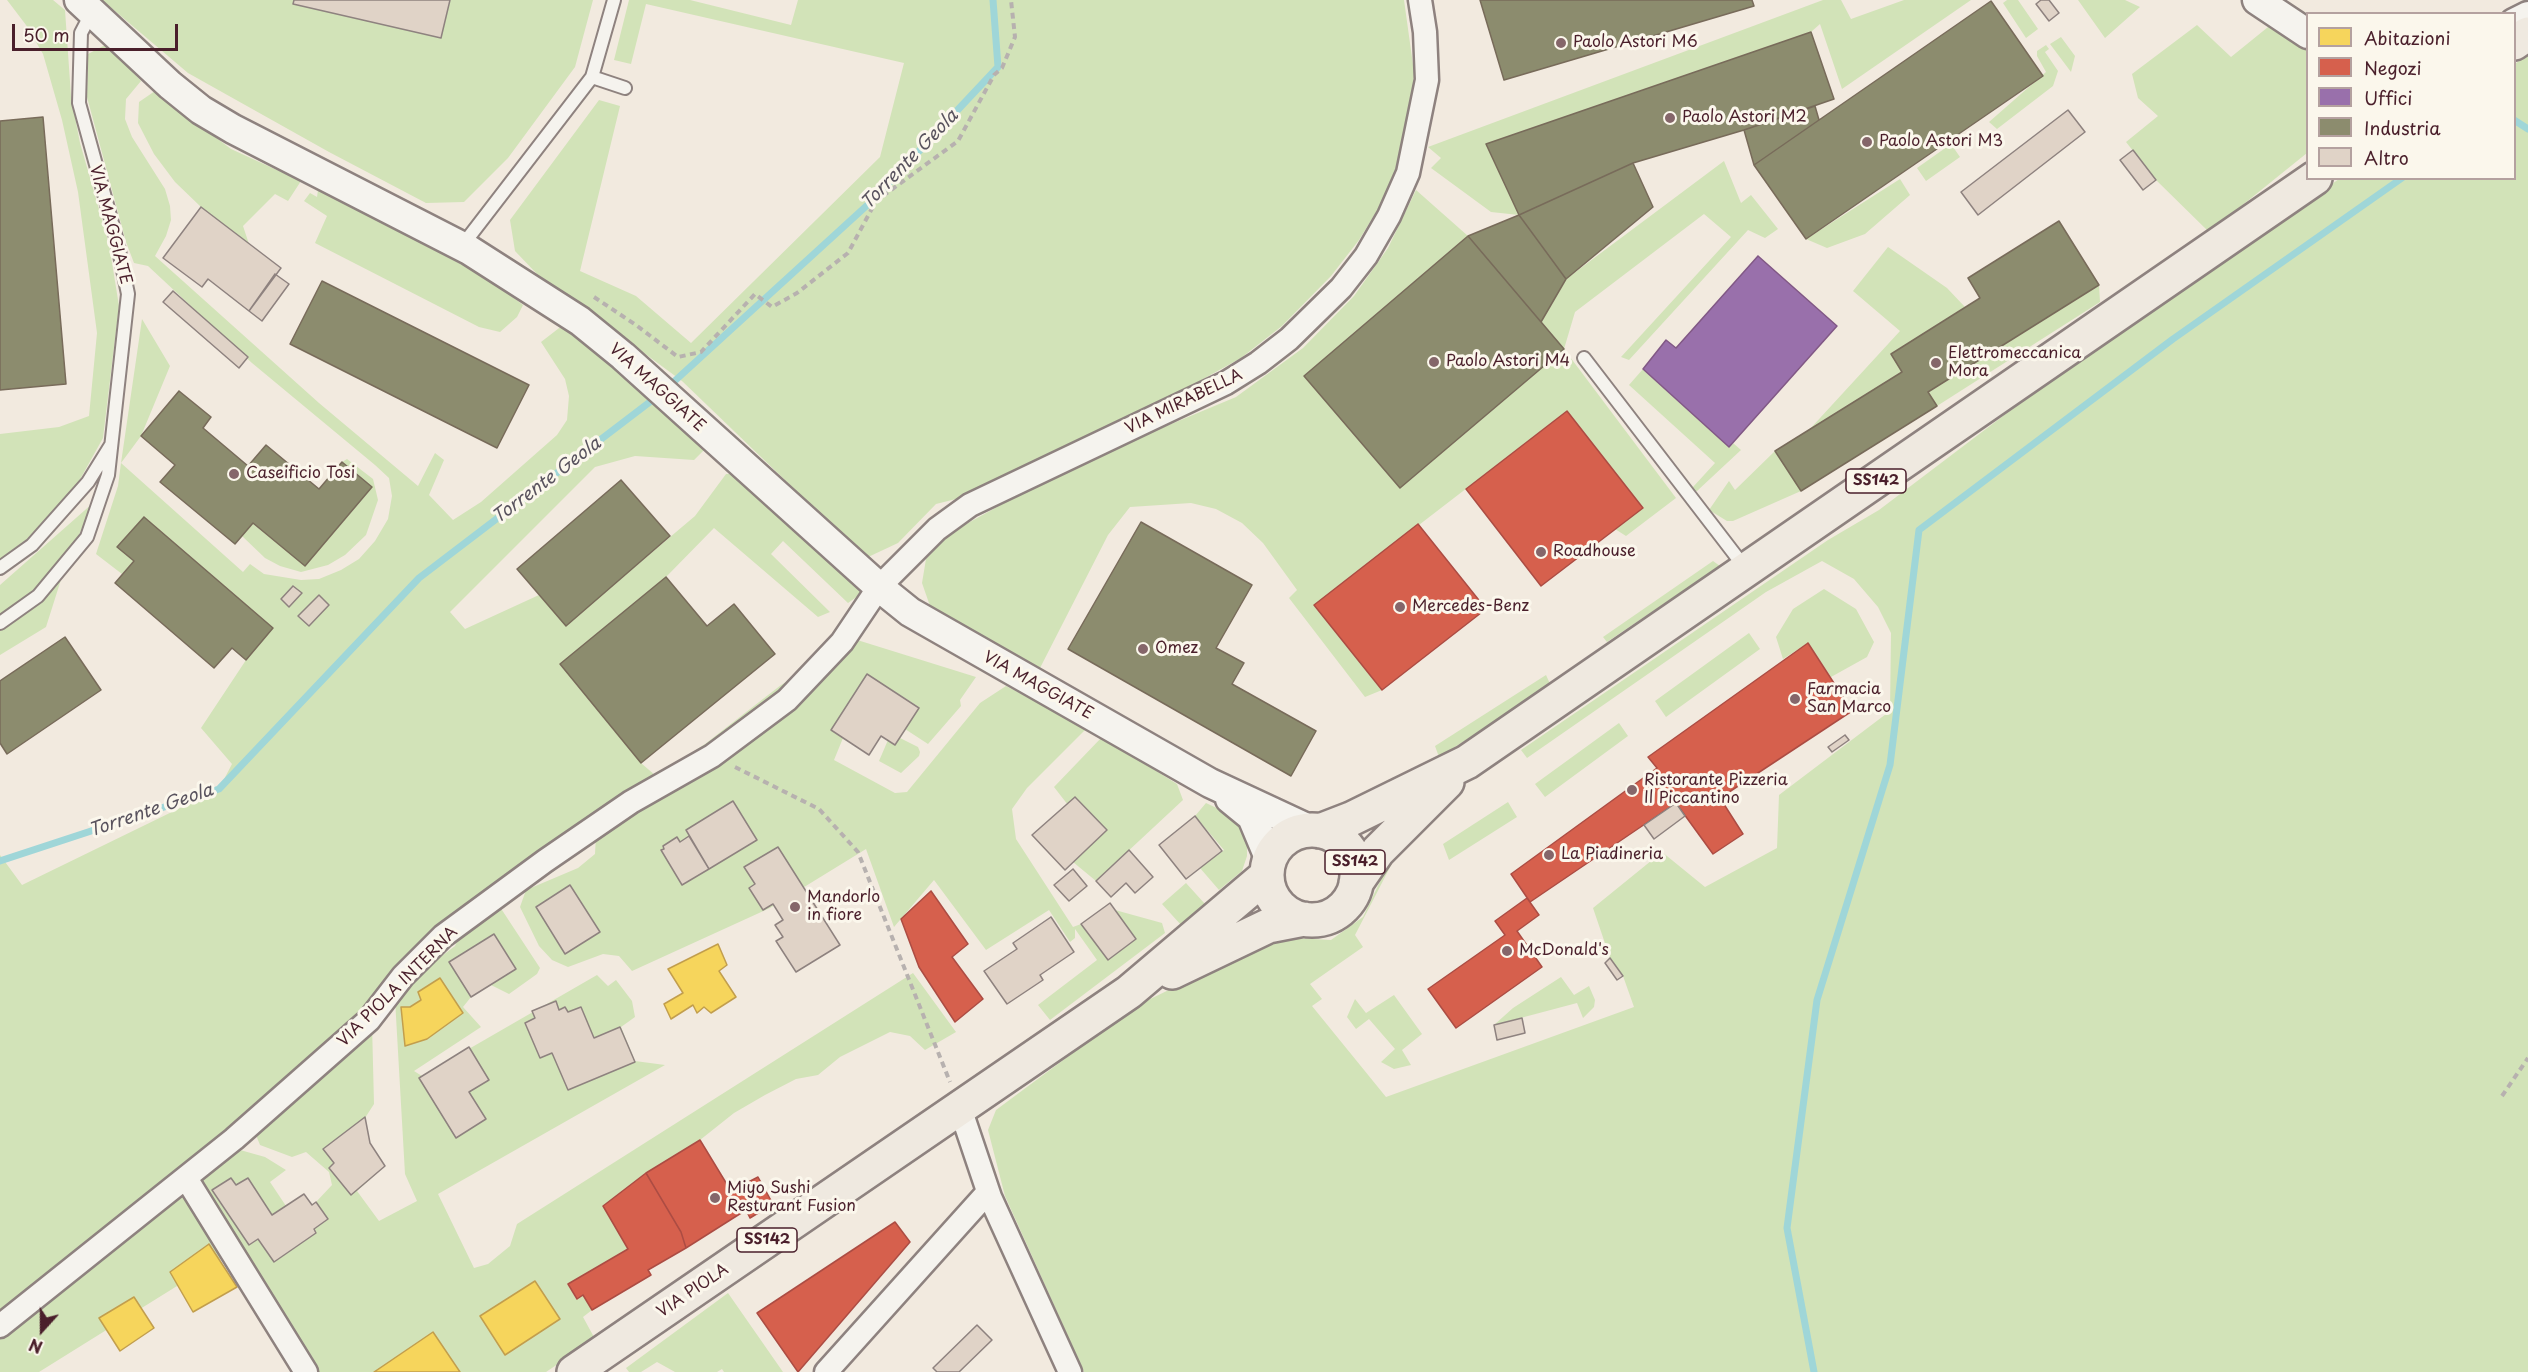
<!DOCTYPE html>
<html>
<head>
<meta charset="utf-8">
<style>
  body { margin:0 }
  #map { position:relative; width:2528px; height:1372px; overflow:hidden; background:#f2eadf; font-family:"Playpen Sans",sans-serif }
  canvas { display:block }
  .legend { position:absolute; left:2306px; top:12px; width:210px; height:168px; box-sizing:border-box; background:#fbf7ec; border:2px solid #b4a19f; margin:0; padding:8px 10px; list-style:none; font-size:18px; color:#4a1f2b }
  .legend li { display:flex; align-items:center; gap:12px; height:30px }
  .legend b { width:30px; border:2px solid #b4a19f }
  .north { position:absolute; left:12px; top:1300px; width:60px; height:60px; -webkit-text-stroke:4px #fbf7ec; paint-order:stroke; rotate:201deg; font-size:16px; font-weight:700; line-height:24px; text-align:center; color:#4a1f2b }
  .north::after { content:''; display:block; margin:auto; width:21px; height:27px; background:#4a1f2b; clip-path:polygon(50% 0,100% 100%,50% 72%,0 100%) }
  .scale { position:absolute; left:12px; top:24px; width:166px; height:27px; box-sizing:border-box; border:3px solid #4a1f2b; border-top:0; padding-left:8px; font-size:18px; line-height:21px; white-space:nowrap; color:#4a1f2b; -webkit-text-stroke:4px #fbf7ec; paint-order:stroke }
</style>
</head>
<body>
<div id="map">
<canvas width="2528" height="1372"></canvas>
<ul class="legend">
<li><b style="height:16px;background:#f6d55c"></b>Abitazioni</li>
<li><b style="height:16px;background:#d6604d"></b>Negozi</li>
<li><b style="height:16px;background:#9970ab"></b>Uffici</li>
<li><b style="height:16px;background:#8c8c6e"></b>Industria</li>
<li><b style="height:16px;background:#e0d3c7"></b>Altro</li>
</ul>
<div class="north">N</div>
<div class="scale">50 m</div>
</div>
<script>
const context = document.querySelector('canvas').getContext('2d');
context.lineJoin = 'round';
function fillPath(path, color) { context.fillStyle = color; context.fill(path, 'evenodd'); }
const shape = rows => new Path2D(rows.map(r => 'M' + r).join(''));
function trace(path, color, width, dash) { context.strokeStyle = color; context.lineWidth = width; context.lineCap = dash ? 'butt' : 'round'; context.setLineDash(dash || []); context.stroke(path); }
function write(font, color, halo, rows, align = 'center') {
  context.font = font + ' "Playpen Sans",sans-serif'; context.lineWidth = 6; context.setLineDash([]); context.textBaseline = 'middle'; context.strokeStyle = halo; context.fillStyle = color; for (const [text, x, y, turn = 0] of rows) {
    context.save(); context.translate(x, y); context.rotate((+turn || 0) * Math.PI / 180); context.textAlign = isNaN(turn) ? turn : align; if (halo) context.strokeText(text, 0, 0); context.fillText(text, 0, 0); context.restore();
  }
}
fillPath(shape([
  [7,0,53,0,65,10,71,96,80,143,109,244,119,306,103,438,78,483,27,539,0,559,0,434,59,427,89,416,97,333,78,192,62,120,43,54,26,25],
  [102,0,593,0,575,67,508,158,464,202,426,203,329,152,188,73],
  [629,0,690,0,791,25,798,0,1404,0,1414,72,1411,117,1400,162,1381,204,1359,240,1331,276,1282,326,1241,358,1012,485,936,504,898,543,866,558,682,381,537,274,515,251,510,220,599,100,620,106,580,271,636,296,691,343,880,157,904,63,646,4,631,64,614,60],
  [1823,0,1841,0,1851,19,1904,0,1971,0,1842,89,1820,24,1811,32,1486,144,1519,215,1491,212,1431,168,1441,158,1428,147],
  [2007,0,2018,0,2038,29,2026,38,2003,3],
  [2078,0,2125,0,2140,7,2105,38],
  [2273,23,2307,43,2307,153,2209,232,2156,180,2126,142,2158,116,2138,98,2132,74,2197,25,2231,57],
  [2061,37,2075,56,2071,72,2050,44],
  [107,44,141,81,126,99,125,119,132,137,165,189,170,206,171,220,166,236,155,256,319,403,418,486,435,453,444,460,429,495,453,520,481,502,557,435,567,420,569,396,565,379,541,342,563,325,624,372,706,448,694,460,635,456,595,467,450,612,465,629,539,595,566,625,695,516,726,474,738,474,862,588,858,596,848,603,783,541,771,554,830,612,818,617,714,528,666,577,641,763,656,776,705,744,781,685,801,673,784,695,437,928,402,958,364,1014,196,1162,0,1315,0,855,22,885,219,789,232,764,201,728,246,660,273,628,144,517,117,547,134,561,122,574,96,554,118,486,121,463,142,319,170,366,141,436,121,463,243,572,250,564,264,574,301,580,319,579,341,570,359,559,375,541,388,519,392,496,389,478,375,465,252,363,148,266,134,263,126,242,87,97,88,54],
  [2046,45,2049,49,2045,52,2058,71,2053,86,1997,129,1989,122,2046,72,2037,56,2037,51],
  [2528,54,2528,1372,1084,1372,1005,1196,988,1130,996,1110,1136,1006,1277,937,1331,940,1363,917,1386,869,1401,846,1355,935,1363,947,1310,984,1322,999,1312,1006,1386,1097,1634,1007,1623,976,1610,958,1593,908,1662,852,1705,887,1777,848,1779,795,1890,711,1891,633,1878,607,1854,579,1822,561,1766,592,1527,758,1521,750,1828,540,1879,510,2007,413,2339,179,2514,178,2515,64],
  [155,91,231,149,301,181,288,201,275,194,243,226,249,244,201,207,175,182,154,154,138,123,139,102],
  [1951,144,1960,157,1926,181,1917,168],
  [1724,161,1741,203,1751,195,1778,229,1765,238,1748,230,1629,360,1621,357,1731,237,1704,214,1575,312,1564,349,1676,498,1626,536,1615,529,1567,411,1315,605,1382,690,1365,697,1289,598,1297,590,1263,543,1242,523,1216,509,1191,503,1130,507,1108,535,1040,668,930,606,922,583,926,559,950,533,1035,486,1121,445,1236,397,1303,348,1354,296,1388,248,1416,190,1468,236,1546,294],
  [1900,179,1910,195,1865,234,1827,248,1806,239],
  [318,190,488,278,523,305,517,317,500,332,479,327,315,243,327,216,304,201,310,193,317,197],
  [1888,247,1947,288,1965,307,1891,354,1902,372,1809,430,1900,331,1853,291],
  [2099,285,2100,302,1937,406,1928,392],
  [1643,369,1729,447,1733,443,1741,450,1697,491,1693,491,1693,487,1715,463,1629,385],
  [1775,451,1801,491,1733,521,1727,521,1709,510,1729,481,1735,490],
  [347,459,373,479,378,500,366,535,345,555,328,565,301,572,280,566,265,558,242,536,253,523,371,487,342,462],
  [93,503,65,567,46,627,0,655,0,585],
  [1713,561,1720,566,1607,642,1603,637],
  [1824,589,1856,609,1874,642,1867,657,1831,677,1808,643,1783,659,1776,637,1793,609],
  [1749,633,1760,649,1666,717,1655,701],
  [854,639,976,677,960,700,961,706,928,744,905,729,919,707,867,674,831,730,843,738,834,760,895,793,907,792,980,703,1006,686,1087,728,1027,788,1012,809,1016,839,1073,927,1081,924,1108,960,1136,939,1115,910,1162,923,1165,933,1050,1020,1038,1005,1097,960,1075,929,1075,938,1070,942,1049,910,986,950,934,880,894,927,866,849,770,908,632,971,619,956,603,954,568,967,552,960,539,946,520,907,526,890,578,868,595,854,596,835,798,702,825,676],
  [1546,675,1551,686,1439,757,1435,746],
  [1619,723,1628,736,1545,797,1535,784],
  [1102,737,1177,784,1183,800,1096,881,1073,862,1107,830,1076,798,1068,805,1054,787],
  [900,738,918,747,920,752,919,756,901,773,879,761,888,740,895,744],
  [1508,802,1517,817,1449,860,1443,844],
  [1206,803,1223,811,1238,823,1247,840,1247,856,1242,871,1219,890,1200,868,1224,850,1195,816],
  [1186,883,1205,904,1181,925,1162,904],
  [500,907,540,968,537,974,509,994,491,985,471,997,463,1007,481,1027,414,1071,422,1076,597,975,608,986,616,980,632,1001,635,1017,621,1027,635,1061,665,1065,438,1194,474,1268,488,1264,510,1246,517,1224,913,973,956,1032,925,1050,910,1036,890,1032,840,1057,818,1075,796,1079,765,1095,734,1113,700,1140,646,1173,603,1206,628,1249,568,1284,576,1299,583,1295,592,1310,583,1317,595,1339,546,1372,317,1372,313,1358,192,1181,233,1148,265,1157,286,1170,270,1182,286,1206,272,1215,248,1178,236,1185,230,1178,212,1191,249,1245,258,1239,274,1262,316,1233,314,1229,328,1219,316,1202,332,1185,329,1172,306,1152,292,1157,260,1145,254,1130,372,1024,374,1104,365,1118,370,1143,385,1166,357,1191,379,1221,417,1201,405,1174,395,999,422,971,455,946,461,933],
  [1561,977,1574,995,1589,986,1595,1000,1594,1007,1583,1018,1577,1003,1494,1025,1513,1008],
  [1394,995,1422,1034,1402,1050,1411,1065,1394,1069,1381,1062,1395,1049,1369,1019,1356,1029,1347,1017,1355,999,1366,1013],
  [187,1187,230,1253,39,1372,0,1372,0,1333],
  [728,1293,783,1372,724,1372,722,1369,717,1372,675,1372,657,1362,641,1372,629,1372,626,1368]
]), '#d2e3b8');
const homes = shape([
  [718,944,727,965,719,971,736,997,711,1013,704,1007,697,1013,693,1005,671,1019,664,1004,683,993,668,969,718,944],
  [440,978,463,1013,427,1039,405,1046,401,1007,410,1007,421,1000,418,992,440,978],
  [209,1244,237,1287,193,1312,170,1272,209,1244],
  [535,1281,560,1319,505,1355,480,1316,535,1281],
  [134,1297,154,1328,120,1351,99,1318,134,1297],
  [433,1332,460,1372,374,1372,433,1332]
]);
fillPath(homes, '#f6d55c');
trace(homes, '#c29e4d', 1.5);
const shops = shape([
  [1567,411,1643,508,1541,586,1466,489,1567,411],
  [1418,524,1486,609,1382,690,1314,605,1418,524],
  [1808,643,1852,711,1720,798,1743,834,1713,854,1676,803,1530,902,1511,874,1657,768,1648,757,1808,643],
  [931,891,968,944,952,957,983,999,955,1022,919,967,901,919,931,891],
  [1527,898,1539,915,1517,931,1542,967,1456,1028,1428,989,1505,935,1495,921,1527,898],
  [700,1140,731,1191,758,1177,773,1204,750,1218,746,1210,686,1248,681,1232,646,1173,700,1140],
  [646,1173,681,1232,686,1248,648,1270,651,1275,592,1310,583,1295,577,1299,568,1284,628,1249,603,1206,646,1173],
  [895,1222,910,1242,798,1372,757,1313,895,1222]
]);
fillPath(shops, '#d6604d');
trace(shops, '#ac4c43', 1.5);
const offices = shape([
  [1758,256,1837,326,1729,447,1643,369,1666,340,1676,348,1758,256]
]);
fillPath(offices, '#9970ab');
trace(offices, '#815885', 1.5);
const industry = shape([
  [1480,0,1752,0,1754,6,1504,80,1480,0],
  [1991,1,2043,76,1806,239,1754,165,1991,1],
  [1811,32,1834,99,1744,130,1633,163,1519,215,1486,144,1811,32],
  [1815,106,1819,120,1754,165,1744,130,1815,106],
  [43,117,66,384,0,390,0,121,43,117],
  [1633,163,1653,207,1566,279,1519,215,1633,163],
  [1519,215,1566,279,1541,322,1468,236,1519,215],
  [2059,221,2099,285,1928,392,1937,406,1801,491,1775,451,1902,372,1891,354,1980,298,1968,278,2059,221],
  [1468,236,1564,349,1400,488,1304,376,1468,236],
  [322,281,529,385,497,448,290,344,322,281],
  [179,391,211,417,203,428,248,466,266,445,319,489,342,462,372,487,305,566,253,523,235,544,160,482,175,465,141,436,179,391],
  [621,480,670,536,566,626,517,569,621,480],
  [144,517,273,628,246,660,232,648,214,668,115,583,134,561,117,547,144,517],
  [1141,522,1252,585,1216,648,1244,663,1232,684,1316,731,1291,776,1068,649,1141,522],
  [666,577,707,626,734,604,775,654,641,763,560,664,666,577],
  [65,637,101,690,7,754,0,743,0,681,65,637]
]);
fillPath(industry, '#8c8c6e');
trace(industry, '#786b5a', 1.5);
trace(shape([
  [2514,120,2528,129],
  [667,388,874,199,998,67,993,0],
  [0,861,219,789,419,578,659,395],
  [1814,1372,1787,1228,1817,1000,1890,765,1919,530,2173,339,2402,178]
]), '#9fd6d8', 7);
const building = shape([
  [294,0,450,0,441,38,293,4,294,0],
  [2041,0,2049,0,2059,13,2049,21,2036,4,2041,0],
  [2068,110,2085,132,1978,215,1961,192,2068,110],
  [2133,150,2156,180,2143,190,2120,160,2133,150],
  [201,207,281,268,249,311,208,279,202,287,163,258,201,207],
  [275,274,289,284,262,321,249,311,275,274],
  [173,291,248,357,239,368,163,302,173,291],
  [293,586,302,593,289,607,281,599,293,586],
  [319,595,329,605,309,626,298,616,319,595],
  [867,674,919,708,895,745,881,736,869,755,831,730,867,674],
  [1845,735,1849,740,1832,752,1828,747,1845,735],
  [1075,797,1107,830,1065,870,1032,835,1075,797],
  [733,801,757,840,709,869,686,830,733,801],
  [1676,803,1685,816,1654,839,1644,825,1676,803],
  [1195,816,1222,851,1186,879,1159,845,1195,816],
  [689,836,709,869,682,885,661,850,664,849,663,846,677,837,680,842,689,836],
  [778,847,840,945,796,972,776,941,783,937,775,925,783,920,773,904,763,910,749,888,755,884,744,867,778,847],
  [1129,850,1153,877,1135,893,1126,883,1111,897,1096,881,1129,850],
  [1073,869,1087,886,1069,901,1054,885,1073,869],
  [570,885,600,932,565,954,536,907,570,885],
  [1110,903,1136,939,1108,960,1081,924,1110,903],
  [1051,917,1074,952,1040,975,1043,980,1007,1004,984,971,1017,949,1013,943,1051,917],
  [494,934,516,969,471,997,449,962,494,934],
  [1610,958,1623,976,1617,980,1605,963,1610,958],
  [556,1001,559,1010,565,1007,568,1012,581,1007,594,1038,620,1027,635,1062,568,1090,552,1053,540,1058,525,1023,535,1018,532,1011,556,1001],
  [1522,1018,1525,1033,1497,1040,1494,1025,1522,1018],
  [469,1047,489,1080,469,1092,486,1119,456,1138,419,1078,469,1047],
  [365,1117,370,1143,385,1166,351,1195,329,1168,334,1163,323,1149,365,1117],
  [231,1178,236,1185,248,1178,272,1215,304,1194,312,1205,316,1202,328,1219,314,1229,316,1233,274,1262,258,1239,249,1245,212,1190,231,1178],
  [977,1325,992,1340,959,1372,937,1372,933,1368,977,1325]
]);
fillPath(building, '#e0d3c7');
trace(building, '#8e827f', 1.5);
const service = shape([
  [592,77,625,88],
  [462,246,592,77,614,0],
  [1584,358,1746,569],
  [0,568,32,545,88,482,111,445],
  [0,623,38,596,87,537,108,475,128,294,117,241,79,103,81,33,92,12]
]);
const minor = shape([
  [960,1108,990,1197,1070,1372],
  [186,1178,306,1372],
  [0,1326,234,1139,369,1020,403,976,443,936,545,861,631,802,712,756,787,700,842,642,879,587,937,529,970,505,1226,383,1258,363,1289,339,1341,288,1366,256,1389,216,1408,173,1427,80,1425,32,1420,0],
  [826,1372,988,1192]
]);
const tertiary = shape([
  [79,0,170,85,201,110,233,129,469,250,580,321,623,356,879,587,910,612,1210,783,1313,831],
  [2257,0,2308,34],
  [2514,23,2528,16],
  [1230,799,1252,817,1270,860]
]);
const primary = shape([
  [2514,43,2528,34],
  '1267 875a45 45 0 1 1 90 0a45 45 0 1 1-90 0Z',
  [1320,831,1351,819,1467,762,2315,178],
  [1356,883,1378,851,1447,782],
  [1172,972,1268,926,1304,919],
  [574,1372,1129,992,1267,875]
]);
trace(service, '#8e827f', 16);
trace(minor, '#8e827f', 27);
trace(tertiary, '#8e827f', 33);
trace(primary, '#8e827f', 38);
trace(shape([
  [594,297,636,325,678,357,701,352,755,294,772,307,797,293,848,253,876,201,958,141,994,75,1002,68,1015,37,1011,0],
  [735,767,819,809,858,852,950,1082],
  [2502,1096,2528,1058]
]), '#b7b1af', 4, [6, 4.5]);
trace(service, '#f5f3ee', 12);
trace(minor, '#f5f3ee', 22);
trace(tertiary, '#f5f3ee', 28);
trace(primary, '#efe9e0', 33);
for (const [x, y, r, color] of [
  [1561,43,6,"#85666a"],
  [1670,118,6,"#85666a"],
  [1867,142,6,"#85666a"],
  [1434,362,6,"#85666a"],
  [1936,363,6,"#85666a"],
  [234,474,6,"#85666a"],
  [1541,552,6,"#85666a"],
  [1400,607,6,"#85666a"],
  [1143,649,6,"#85666a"],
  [1795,699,6,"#85666a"],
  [1632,790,6,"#85666a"],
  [1549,855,6,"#85666a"],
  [795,907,6,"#85666a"],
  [1507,951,6,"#85666a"],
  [715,1198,6,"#85666a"]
]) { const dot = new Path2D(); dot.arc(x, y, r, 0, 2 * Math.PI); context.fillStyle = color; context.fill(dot); trace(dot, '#fbf7ec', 2); }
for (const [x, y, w] of [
  [1876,481,60],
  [1355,862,60],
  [767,1240,60]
]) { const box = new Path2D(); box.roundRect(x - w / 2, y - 12, w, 24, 4.5); context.fillStyle = '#fbf7ec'; context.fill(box); trace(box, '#4a1f2b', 1.5); }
write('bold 15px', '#4a1f2b', null, [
  ["SS142",1876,481],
  ["SS142",1355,862],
  ["SS142",767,1240]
]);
write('16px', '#4a1f2b', '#fbf7ec', [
  ["Paolo Astori M6",1573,43],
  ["Paolo Astori M2",1682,118],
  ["Paolo Astori M3",1879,142],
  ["Elettromeccanica",1948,354],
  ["Mora",1948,372],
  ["Paolo Astori M4",1446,362],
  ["Caseificio Tosi",246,474],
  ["Roadhouse",1553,552],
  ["Mercedes-Benz",1412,607],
  ["Omez",1155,649],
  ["Farmacia",1807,690],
  ["San Marco",1807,708],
  ["Ristorante Pizzeria",1644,781],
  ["Il Piccantino",1644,799],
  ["La Piadineria",1561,855],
  ["Mandorlo",807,898],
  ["in fiore",807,916],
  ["McDonald's",1519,951],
  ["Miyo Sushi",727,1189],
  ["Resturant Fusion",727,1207]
], 'left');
write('16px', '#4a1f2b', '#fbf7ec', [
  ["VIA MAGGIATE",110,225,75],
  ["VIA MAGGIATE",657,388,42],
  ["VIA MIRABELLA",1184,402,-26],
  ["VIA MAGGIATE",1038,686,29],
  ["VIA PIOLA INTERNA",398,987,-45],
  ["VIA PIOLA",693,1291,-34]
]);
write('italic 18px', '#59535e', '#fbf7ec', [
  ["Torrente Geola",910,160,-46],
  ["Torrente Geola",547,481,-37],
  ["Torrente Geola",151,811,-19]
]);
</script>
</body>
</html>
